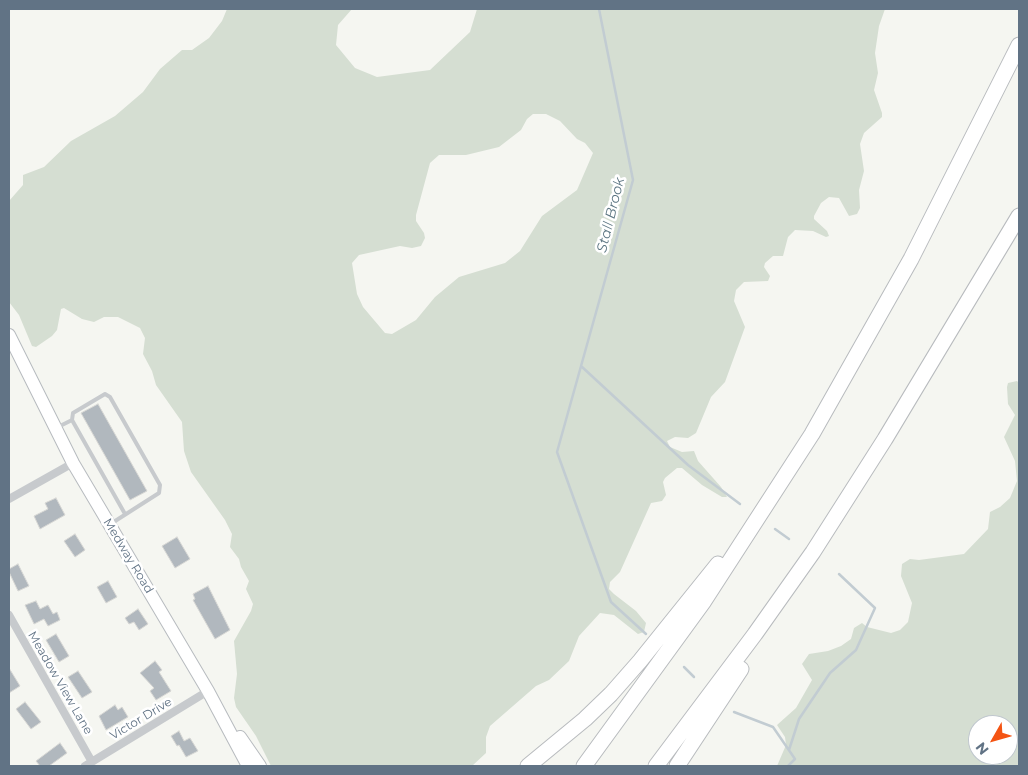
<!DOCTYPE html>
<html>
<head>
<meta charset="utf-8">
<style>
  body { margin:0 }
  #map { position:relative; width:1028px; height:775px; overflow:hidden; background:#f5f6f1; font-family:Montserrat,sans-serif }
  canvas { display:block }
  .frame { position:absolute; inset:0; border:10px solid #617385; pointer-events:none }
  .north { position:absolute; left:968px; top:715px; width:50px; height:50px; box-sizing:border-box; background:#fff; border:1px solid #c0c7ce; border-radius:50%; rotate:232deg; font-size:14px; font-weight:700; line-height:20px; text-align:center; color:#617385 }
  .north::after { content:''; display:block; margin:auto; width:18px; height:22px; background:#f45413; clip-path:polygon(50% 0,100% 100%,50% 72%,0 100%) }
</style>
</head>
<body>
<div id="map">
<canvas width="1028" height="775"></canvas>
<div class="frame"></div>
<div class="north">N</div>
</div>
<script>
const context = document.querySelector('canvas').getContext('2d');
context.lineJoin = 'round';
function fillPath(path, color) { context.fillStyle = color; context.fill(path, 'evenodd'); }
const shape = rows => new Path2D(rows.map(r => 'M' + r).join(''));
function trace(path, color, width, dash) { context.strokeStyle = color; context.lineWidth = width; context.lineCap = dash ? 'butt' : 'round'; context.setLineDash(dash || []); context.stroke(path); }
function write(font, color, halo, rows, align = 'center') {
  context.font = font + ' Montserrat,sans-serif'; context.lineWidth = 5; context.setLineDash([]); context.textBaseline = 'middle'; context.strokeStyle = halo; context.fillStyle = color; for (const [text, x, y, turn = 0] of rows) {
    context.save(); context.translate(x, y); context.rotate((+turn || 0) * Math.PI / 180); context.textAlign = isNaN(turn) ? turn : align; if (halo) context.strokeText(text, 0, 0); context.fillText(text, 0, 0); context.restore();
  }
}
fillPath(shape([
  [227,9,352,9,338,25,336,45,355,68,377,77,430,70,470,32,477,9,885,9,879,26,875,53,878,73,874,90,882,113,882,117,864,133,860,144,864,171,859,190,860,208,857,214,849,216,839,198,829,197,821,203,814,216,814,219,827,231,829,236,826,237,813,231,795,230,788,237,783,256,773,256,765,263,764,267,770,276,768,281,744,282,736,290,734,301,745,327,725,382,711,397,696,433,688,438,675,437,667,441,670,447,682,452,694,451,698,461,721,487,727,497,722,497,702,485,682,468,677,468,665,478,663,482,666,495,662,501,651,503,620,572,610,582,609,589,614,594,636,611,646,623,644,632,638,634,614,615,600,613,579,636,569,661,549,680,536,686,490,726,486,737,486,753,472,766,271,766,256,736,236,707,234,698,237,674,234,641,251,611,253,604,246,589,249,581,241,567,239,559,230,547,232,534,225,520,191,472,184,451,182,422,156,385,152,371,143,354,145,338,140,328,118,317,104,317,94,322,82,319,64,308,61,309,57,330,52,336,36,347,32,346,19,315,9,302,9,201,23,185,23,175,44,167,71,141,115,116,143,92,160,69,182,50,192,50,209,38,222,21],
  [533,114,546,114,560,121,577,139,585,143,593,153,577,190,542,216,520,251,505,263,459,277,435,297,416,320,392,334,385,333,363,307,357,294,352,263,359,255,400,246,412,248,421,246,425,238,424,233,416,221,416,215,430,163,439,155,466,155,499,147,521,130,527,119],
  [1017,381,1019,383,1019,766,777,766,786,745,785,737,777,725,796,708,812,680,802,664,809,654,828,651,841,646,851,639,854,628,862,623,867,627,891,633,900,630,908,622,912,603,901,576,902,564,910,559,919,560,964,554,988,529,990,512,1000,507,1010,498,1017,481,1015,461,1004,437,1015,415,1008,404,1007,387,1008,383],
  [978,725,1008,725,1008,755,978,755]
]), '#d5ded2');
trace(shape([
  [599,9,633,180,557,452,611,602,646,634],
  [581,366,688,465,740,504],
  [775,529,789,539],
  [684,667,694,677],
  [734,712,773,727,795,759,788,766],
  [789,750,799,719,830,673,856,650,875,608,839,574]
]), '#c2ccd2', 2.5);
const building = shape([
  [98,404,147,491,130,500,81,413,98,404],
  [56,498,65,515,40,529,34,516,48,509,45,503,56,498],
  [75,534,85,550,75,557,64,541,75,534],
  [177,537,190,559,175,568,162,546,177,537],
  [18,564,29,586,18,591,9,572,9,569,18,564],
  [108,581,117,597,106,603,97,587,108,581],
  [208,586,230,630,215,639,193,600,195,599,193,594,208,586],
  [36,601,40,609,48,605,53,614,57,612,60,620,48,626,44,619,34,624,25,605,36,601],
  [138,609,148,624,139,630,134,622,129,624,125,618,138,609],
  [56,634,69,656,59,662,46,640,56,634],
  [155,661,162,670,159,672,171,691,156,700,150,691,154,688,140,673,155,661],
  [9,668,20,686,9,693,9,668],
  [78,671,92,692,82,698,68,677,78,671],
  [25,702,41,722,31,729,16,709,25,702],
  [115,705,118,710,122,707,128,717,106,730,99,716,115,705],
  [179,731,184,741,190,738,198,751,186,757,179,745,177,746,171,736,179,731],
  [60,743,67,753,49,766,40,766,36,761,60,743]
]);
fillPath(building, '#b1b8be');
trace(building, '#d7d7d4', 1);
const primary = shape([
  [9,335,73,463,208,691,248,766],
  [240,737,260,766]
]);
const highway = shape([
  [528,766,585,719,611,694,640,661,718,564],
  [584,766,704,601,812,434,911,259,1019,45],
  [656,766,755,634,813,552,885,439,1019,216],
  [677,766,741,669]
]);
trace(primary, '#b7bbbf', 14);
trace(highway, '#b8bbbe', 17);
trace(shape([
  [72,420,125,514],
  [58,427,72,420,73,413,105,394,110,397,160,485,159,493,112,523]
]), '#c7cacd', 4);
trace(shape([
  [9,499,73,463],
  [9,615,92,762],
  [85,766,208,691]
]), '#c7cacd', 8);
trace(primary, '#fff', 12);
trace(highway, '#fff', 15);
write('12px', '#617385', '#fff', [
  ["Medway Road",128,556,59],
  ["Meadow View Lane",60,683,60],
  ["Victor Drive",141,719,-31]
]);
write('italic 14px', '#5d7683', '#fff', [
  ["Stall Brook",611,215,-76]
]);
</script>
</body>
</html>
